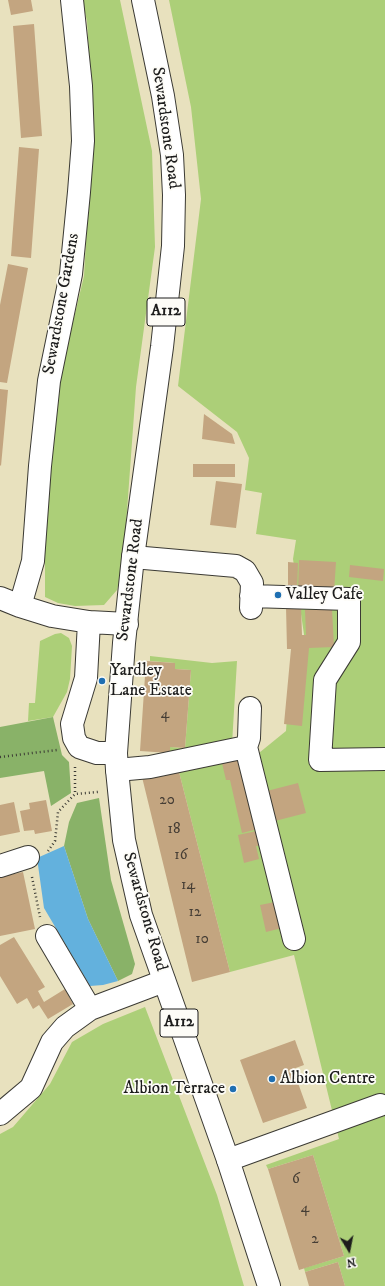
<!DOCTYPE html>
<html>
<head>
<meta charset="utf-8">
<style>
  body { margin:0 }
  #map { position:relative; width:385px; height:1286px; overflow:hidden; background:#e8e1be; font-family:"IM FELL DW Pica",serif }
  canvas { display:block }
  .north { position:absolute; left:329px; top:1230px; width:40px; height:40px; -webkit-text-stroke:3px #fdfcf7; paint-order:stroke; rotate:170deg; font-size:11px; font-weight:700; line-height:16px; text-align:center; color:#1c1c1c }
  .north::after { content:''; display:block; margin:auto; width:14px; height:18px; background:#1c1c1c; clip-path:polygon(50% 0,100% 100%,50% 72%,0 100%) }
</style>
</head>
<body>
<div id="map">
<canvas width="385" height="1286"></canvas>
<div class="north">N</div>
</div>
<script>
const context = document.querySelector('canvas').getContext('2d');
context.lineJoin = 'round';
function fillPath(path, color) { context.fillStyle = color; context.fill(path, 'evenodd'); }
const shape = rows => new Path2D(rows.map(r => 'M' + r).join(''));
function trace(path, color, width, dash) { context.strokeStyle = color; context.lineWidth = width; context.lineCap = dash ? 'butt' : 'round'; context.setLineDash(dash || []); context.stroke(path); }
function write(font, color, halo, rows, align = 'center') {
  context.font = font + ' "IM FELL DW Pica",serif'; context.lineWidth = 3.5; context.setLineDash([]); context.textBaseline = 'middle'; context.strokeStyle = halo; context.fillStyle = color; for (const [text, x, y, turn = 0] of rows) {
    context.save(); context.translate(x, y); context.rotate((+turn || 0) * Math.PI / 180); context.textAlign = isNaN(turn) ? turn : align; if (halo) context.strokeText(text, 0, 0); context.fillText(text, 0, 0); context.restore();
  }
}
fillPath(shape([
  [82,0,120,0,152,151,155,247,136,387,123,566,117,590,104,605,75,606,58,603,45,597,45,482,60,376,84,276,93,123,87,21],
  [169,0,385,0,385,1286,345,1286,338,1262,305,1272,304,1268,344,1256,313,1155,268,1169,266,1165,339,1139,294,955,230,972,178,768,254,757,286,731,291,658,307,655,293,559,296,540,256,534,262,493,245,490,249,458,237,432,178,386,201,199,191,107],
  [61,633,69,638,72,646,70,679,67,692,53,717,28,721,29,703,35,703,40,641,55,634],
  [150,656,212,663,237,661,232,744,170,753,170,747,185,748,191,670,175,669,175,663,150,661],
  [145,1007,217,1195,244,1286,0,1286,0,1134,13,1127,50,1084,72,1042,103,1024]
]), '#accf78');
fillPath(shape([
  [53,717,62,755,69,762,71,793,51,806,44,771,0,778,0,727],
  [99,798,111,880,135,964,132,974,118,981,88,919,64,846,69,822,77,803]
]), '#89b268');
fillPath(shape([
  [64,846,88,919,118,981,103,985,90,986,44,908,37,858]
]), '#63b1dd');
fillPath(shape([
  [8,0,31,0,33,11,11,15],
  [34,24,42,136,21,138,13,26],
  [19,147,39,149,31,258,11,256],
  [8,264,28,268,7,383,0,382,0,305],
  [0,389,8,390,1,466,0,465],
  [204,414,232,434,235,444,202,439],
  [193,464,235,464,235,477,193,477],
  [216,481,242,484,236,528,210,525],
  [299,560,336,562,334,592,298,591],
  [288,562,298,563,297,592,288,592],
  [350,565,384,569,383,581,349,577],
  [301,606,302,635,306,635,305,610,332,609,334,647,309,648,302,726,284,724,291,649,287,649,286,607],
  [146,661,175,663,175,669,191,670,185,748,170,747,170,753,140,751],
  [241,754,258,829,242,833,230,780,226,780,221,759],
  [178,768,230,972,192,982,142,777],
  [298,783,306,813,271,822,263,792],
  [46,800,52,831,35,834,34,830,24,831,20,811,30,809,29,803],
  [14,802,20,832,0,836,0,805],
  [261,830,264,845,256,846,259,859,244,863,238,835],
  [23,872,35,929,0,936,0,877],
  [280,901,282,928,266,932,260,905],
  [14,937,45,987,38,991,44,1002,65,989,73,1004,48,1019,39,1005,33,1009,27,998,17,1004,0,976,0,945],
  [295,1040,304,1065,293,1069,307,1108,263,1123,240,1060],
  [313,1155,344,1256,299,1270,268,1169],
  [338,1262,345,1286,309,1286,305,1272]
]), '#c3a580');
const minor = shape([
  [133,557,236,566,245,571,252,583,251,608],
  [251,596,349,599,349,642,325,680,320,760,385,759],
  [0,598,20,606,52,616,89,622,127,624],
  [20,606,33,561,40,466,49,381,71,274,79,192,83,141,81,86,72,0],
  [89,622,86,678,72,724,74,738,79,747,97,753,116,753],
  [246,747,294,939],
  [117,770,150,767,246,747,249,738,250,708],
  [0,866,28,857],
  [47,936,90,1009],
  [0,1114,31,1088,52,1042,65,1027,90,1009,164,981],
  [228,1160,380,1105]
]);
const major = shape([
  [143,0,163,96,172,155,174,195,173,246,162,347,133,557,124,643,116,753,117,770,124,840,141,915,228,1160,269,1286]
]);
trace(minor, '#3b3a34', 24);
trace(major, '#3b3a34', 24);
trace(shape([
  [0,757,57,750],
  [75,767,75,794],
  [48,851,55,841,58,812,75,794,98,792],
  [32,877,40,917]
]), '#3b3a34', 2.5, [1, 3]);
trace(minor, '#fff', 22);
trace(major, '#fff', 22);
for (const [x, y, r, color] of [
  [278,595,4,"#1f6fb2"],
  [102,681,4,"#1f6fb2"],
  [272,1079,4,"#1f6fb2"],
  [233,1089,4,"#1f6fb2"]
]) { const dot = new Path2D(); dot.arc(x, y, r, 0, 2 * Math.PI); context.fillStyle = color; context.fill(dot); trace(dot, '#fdfcf7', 1.5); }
write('15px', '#463e35', null, [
  ["4",165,715],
  ["20",167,801],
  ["18",174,830],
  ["16",181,856],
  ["14",188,886],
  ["12",195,913],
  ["10",202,940],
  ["6",296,1180],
  ["4",305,1209],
  ["2",315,1240]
]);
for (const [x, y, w] of [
  [166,312,38],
  [179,1023,38]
]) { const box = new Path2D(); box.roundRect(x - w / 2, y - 14, w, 28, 3); context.fillStyle = '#fdfcf7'; context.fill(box); trace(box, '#1c1c1c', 1); }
write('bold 16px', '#1c1c1c', null, [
  ["A112",166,312],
  ["A112",179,1023]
]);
write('17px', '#1c1c1c', '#fdfcf7', [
  ["Sewardstone Road",165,128,82],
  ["Sewardstone Gardens",62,304,-80],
  ["Sewardstone Road",131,580,-83],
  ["Sewardstone Road",144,912,74]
]);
write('17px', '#1c1c1c', '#fdfcf7', [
  ["Valley Cafe",286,595],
  ["Yardley",110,671],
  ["Lane Estate",110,691],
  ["Albion Centre",280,1079],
  ["Albion Terrace",225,1089,"right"]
], 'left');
</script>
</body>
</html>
